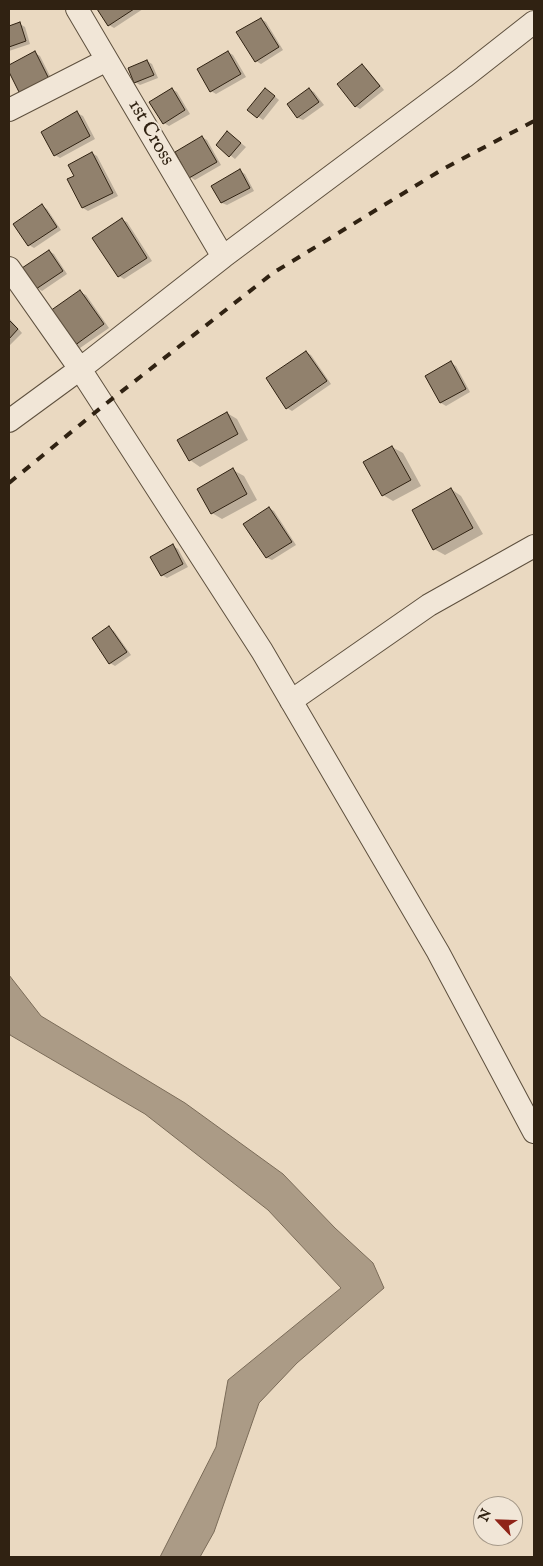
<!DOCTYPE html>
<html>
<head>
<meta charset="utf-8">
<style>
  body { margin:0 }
  #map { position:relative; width:543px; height:1566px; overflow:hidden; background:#ead9c1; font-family:"IM FELL English",serif }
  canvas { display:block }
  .frame { position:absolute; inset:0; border:10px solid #302212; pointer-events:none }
  .north { position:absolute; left:473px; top:1496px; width:50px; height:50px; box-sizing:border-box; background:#f1e6d7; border:1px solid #a49888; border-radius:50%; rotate:294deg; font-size:14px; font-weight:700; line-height:20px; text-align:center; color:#302212 }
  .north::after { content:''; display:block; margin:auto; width:18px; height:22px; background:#8f2418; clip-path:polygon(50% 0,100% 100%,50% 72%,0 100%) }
</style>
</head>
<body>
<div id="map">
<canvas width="543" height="1566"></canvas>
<div class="frame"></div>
<div class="north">N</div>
</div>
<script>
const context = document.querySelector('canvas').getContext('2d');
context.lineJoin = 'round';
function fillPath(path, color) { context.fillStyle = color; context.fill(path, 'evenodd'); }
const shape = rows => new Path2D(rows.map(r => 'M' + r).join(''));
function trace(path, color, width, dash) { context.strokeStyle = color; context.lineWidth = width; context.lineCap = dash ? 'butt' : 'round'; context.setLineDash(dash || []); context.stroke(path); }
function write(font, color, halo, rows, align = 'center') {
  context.font = font + ' "IM FELL English",serif'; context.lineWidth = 4; context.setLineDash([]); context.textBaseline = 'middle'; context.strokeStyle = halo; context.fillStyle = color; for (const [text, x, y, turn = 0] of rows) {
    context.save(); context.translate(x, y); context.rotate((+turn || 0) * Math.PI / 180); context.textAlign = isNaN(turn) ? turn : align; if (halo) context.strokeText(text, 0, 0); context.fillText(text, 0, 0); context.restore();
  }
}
const water = shape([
  [9,975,41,1016,185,1103,283,1174,335,1228,373,1263,384,1288,297,1363,259,1403,214,1532,200,1557,160,1557,216,1447,228,1380,341,1288,268,1210,145,1114,10,1035,9,1032,9,975]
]);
fillPath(water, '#ab9b86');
trace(water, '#7a6b58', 1);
fillPath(shape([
  [98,9,143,9,114,28,109,25],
  [261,19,266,22,283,50,261,64,256,61],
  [20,24,25,27,30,44,9,51,9,27],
  [228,52,233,55,246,77,216,94,211,91],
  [35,53,40,56,54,84,22,95,9,67],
  [147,61,152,64,158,78,140,85,135,82],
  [362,66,367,69,384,90,360,109,355,106],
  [172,89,177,92,190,114,169,126,164,123],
  [309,89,314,92,324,105,303,120,298,118],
  [271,93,279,100,263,120,249,110],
  [77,113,83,116,95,139,60,158,55,155],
  [232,136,246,147,235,159,217,145],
  [202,137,207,140,221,165,195,180,190,177],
  [92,153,97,156,118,196,88,211,83,208,75,176],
  [240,171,245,174,254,191,227,205,222,203],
  [42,206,47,209,61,230,34,248,29,245],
  [122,220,127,222,152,261,124,279,119,276],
  [49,251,54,254,67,274,42,291,37,288],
  [80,292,86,295,109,328,80,348,75,345],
  [9,318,22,333,10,345,9,344],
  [306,352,311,355,331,384,292,411,287,408],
  [451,363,456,366,470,392,446,406,441,403,427,377],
  [227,413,237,419,248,440,200,467,190,460],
  [392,447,403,453,421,486,393,501,383,495],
  [233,470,244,476,257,500,222,519,212,513],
  [451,489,461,496,483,534,445,555,434,549],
  [269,508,274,511,296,545,272,560,267,558],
  [173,546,178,549,188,567,167,578,162,575],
  [109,628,114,631,131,655,115,666,110,663]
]), '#0003');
const building = shape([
  [97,9,134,9,108,26,97,9],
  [261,18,279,47,255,62,236,32,261,18],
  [20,22,26,41,9,47,9,26,20,22],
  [35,51,50,81,21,96,9,72,9,65,35,51],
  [228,51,241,74,210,92,197,69,228,51],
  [147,60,154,75,134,83,128,68,147,60],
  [362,64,380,86,355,107,337,84,362,64],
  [172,88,185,110,163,124,149,102,172,88],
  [265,88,275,96,257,118,247,110,265,88],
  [309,88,319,102,297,118,287,104,309,88],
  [77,111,90,136,54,156,41,132,77,111],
  [227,131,241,143,229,157,216,145,227,131],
  [202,136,217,162,189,178,175,152,202,136],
  [92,152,113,193,82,208,67,179,74,176,68,165,92,152],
  [240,169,250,188,221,203,211,186,240,169],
  [42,204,57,227,28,246,13,224,42,204],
  [122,218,147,258,118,277,92,238,122,218],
  [49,250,63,271,36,289,22,268,49,250],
  [80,290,104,324,74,346,50,311,80,290],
  [9,320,18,329,9,339,9,320],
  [306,351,327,381,286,409,266,378,306,351],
  [451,361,466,389,440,403,425,376,451,361],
  [227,412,238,434,189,461,177,440,227,412],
  [392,446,411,480,382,496,363,462,392,446],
  [233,468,247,494,211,514,197,489,233,468],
  [451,488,473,528,433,550,412,510,451,488],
  [269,507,292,542,266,558,243,524,269,507],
  [173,544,183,564,161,576,150,557,173,544],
  [109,626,127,652,109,664,92,638,109,626]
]);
fillPath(building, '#91816d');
trace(building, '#302212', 1);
const minor = shape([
  [77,9,223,257],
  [9,110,107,60],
  [9,268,80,369,262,651,438,952,534,1132],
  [9,421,80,369,223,257,464,77,534,22],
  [291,701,429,605,534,546]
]);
trace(minor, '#5e503e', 24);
trace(minor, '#f1e6d7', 22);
trace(shape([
  [9,483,103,406,273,273,443,169,534,121]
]), '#302212', 4, [9, 9]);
write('20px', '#302212', '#f1e6d7', [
  ["1st Cross",150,133,60]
]);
</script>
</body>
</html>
